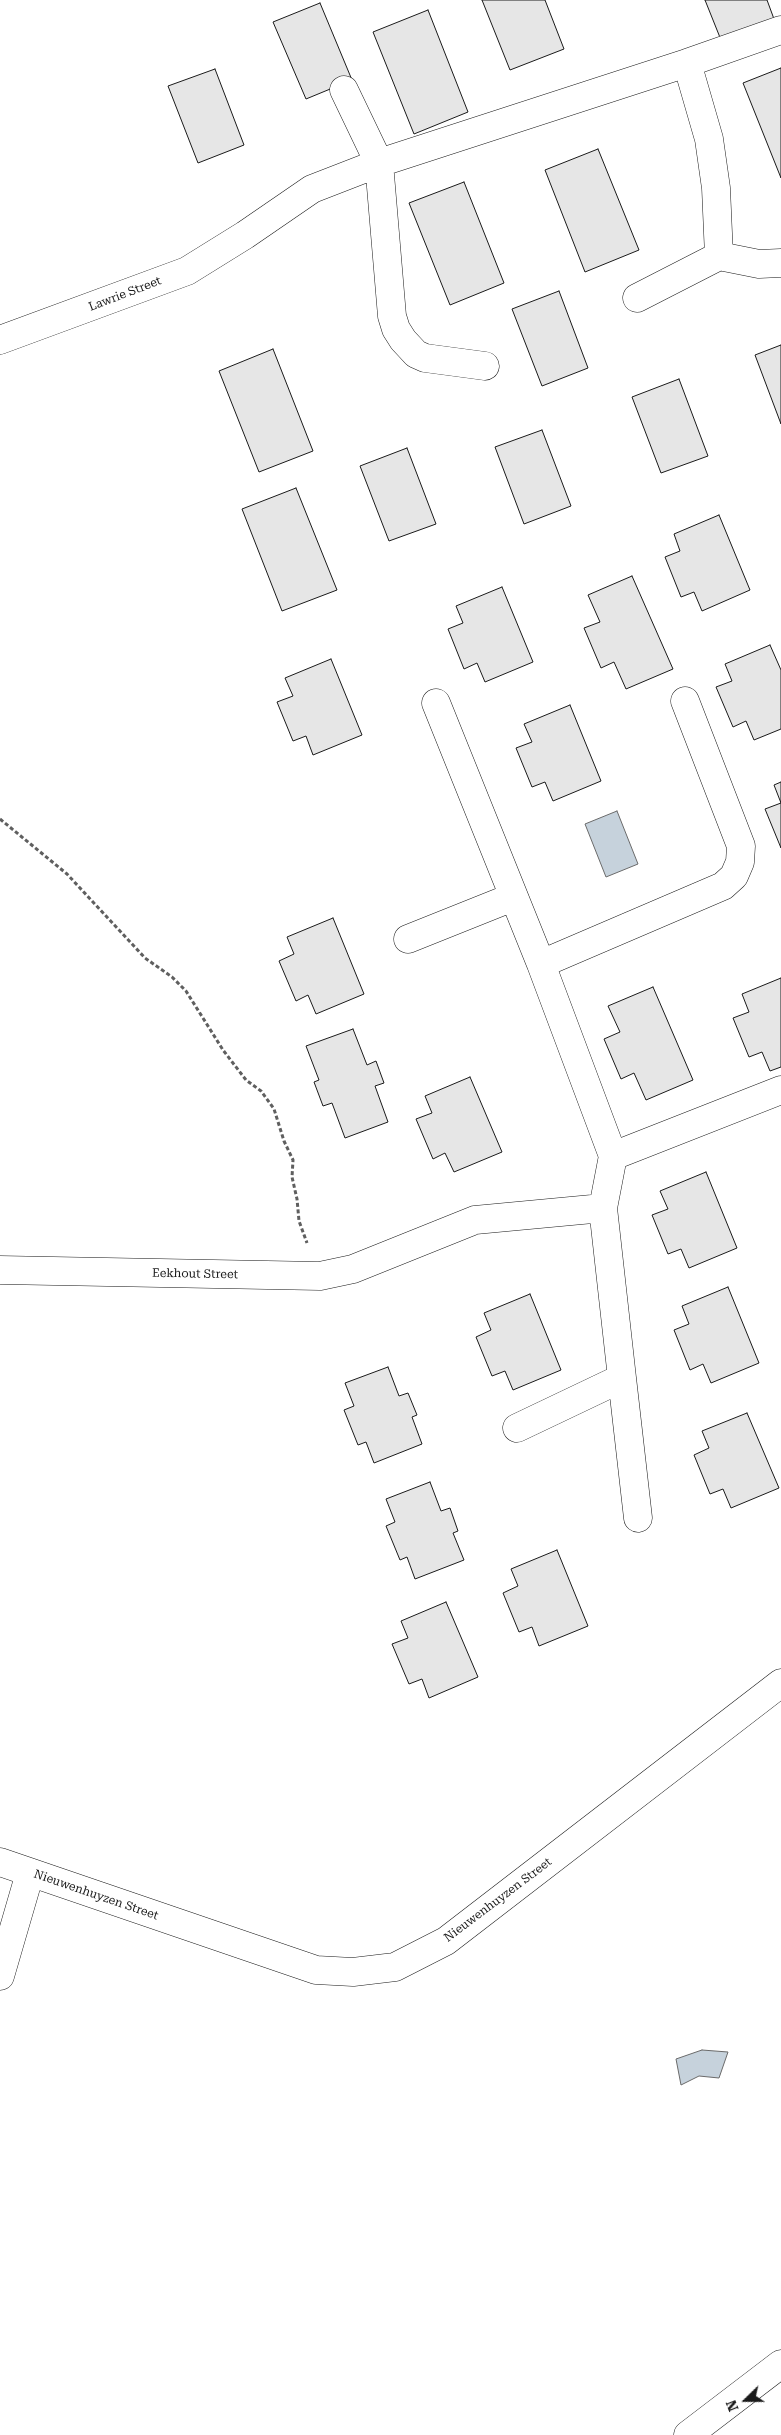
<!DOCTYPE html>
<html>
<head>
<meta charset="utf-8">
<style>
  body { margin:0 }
  #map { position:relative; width:781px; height:2435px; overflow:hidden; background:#fff; font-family:"Roboto Serif",serif }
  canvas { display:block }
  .north { position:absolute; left:721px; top:2375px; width:50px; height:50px; -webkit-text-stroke:4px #fff; paint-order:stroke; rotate:248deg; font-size:14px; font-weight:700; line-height:20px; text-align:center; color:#1a1a1a }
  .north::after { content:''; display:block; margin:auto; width:18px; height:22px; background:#1a1a1a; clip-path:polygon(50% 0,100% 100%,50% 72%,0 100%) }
</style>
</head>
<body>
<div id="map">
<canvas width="781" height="2435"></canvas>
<div class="north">N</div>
</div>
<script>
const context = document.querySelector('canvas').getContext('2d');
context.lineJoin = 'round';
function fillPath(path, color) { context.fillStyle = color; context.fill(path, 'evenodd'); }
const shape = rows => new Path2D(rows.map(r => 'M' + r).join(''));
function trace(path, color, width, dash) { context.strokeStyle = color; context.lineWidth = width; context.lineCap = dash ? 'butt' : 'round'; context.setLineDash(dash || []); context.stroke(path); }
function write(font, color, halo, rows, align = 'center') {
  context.font = font + ' "Roboto Serif",serif'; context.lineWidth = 4; context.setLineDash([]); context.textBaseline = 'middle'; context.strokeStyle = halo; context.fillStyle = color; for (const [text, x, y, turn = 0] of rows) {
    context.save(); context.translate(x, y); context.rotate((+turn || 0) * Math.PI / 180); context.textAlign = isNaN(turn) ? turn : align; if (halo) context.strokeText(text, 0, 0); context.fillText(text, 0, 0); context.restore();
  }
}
const water = shape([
  [617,811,638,864,606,877,585,824,617,811],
  [702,2050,728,2052,719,2078,699,2076,681,2085,676,2059,702,2050]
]);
fillPath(water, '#c6d2dc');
trace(water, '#6a6a6a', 1);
const building = shape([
  [482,0,545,0,564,49,510,70,482,0],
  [705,0,767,0,774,19,721,40,705,0],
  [320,3,352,80,306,99,273,22,320,3],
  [428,10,468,112,414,134,373,32,428,10],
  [781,68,781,178,743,83,781,68],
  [215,69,244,145,198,163,168,86,215,69],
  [598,149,639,250,585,272,545,170,598,149],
  [464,182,504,283,450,305,409,203,464,182],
  [559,291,588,368,542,386,512,309,559,291],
  [781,345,781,424,755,355,781,345],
  [273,349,313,451,259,472,219,371,273,349],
  [679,379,708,456,661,473,632,397,679,379],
  [542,430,571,506,524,524,495,447,542,430],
  [407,448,436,524,389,541,360,466,407,448],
  [296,488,337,590,282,611,242,509,296,488],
  [719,515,750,590,702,611,694,592,681,597,665,557,680,551,674,534,719,515],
  [632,576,673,669,626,689,614,662,601,668,584,628,600,622,588,595,632,576],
  [502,587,533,662,485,682,477,663,464,669,448,629,463,623,456,606,502,587],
  [770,645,781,670,781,729,754,740,746,721,733,727,716,687,732,681,725,664,770,645],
  [331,659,362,735,313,755,306,736,293,741,277,702,293,696,285,678,331,659],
  [570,705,601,781,553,801,545,782,532,787,516,748,532,742,524,724,570,705],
  [781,782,781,848,765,809,781,803,774,785,781,782],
  [333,918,364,994,316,1014,308,995,296,1001,279,961,294,954,287,937,333,918],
  [781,978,781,1067,770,1071,762,1052,749,1057,733,1018,749,1012,742,994,781,978],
  [653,987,693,1080,646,1100,634,1073,621,1079,604,1039,620,1032,608,1006,653,987],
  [353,1029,367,1065,376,1061,384,1083,375,1086,388,1122,345,1138,332,1103,323,1106,314,1082,319,1080,306,1046,353,1029],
  [470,1077,502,1152,454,1172,445,1153,433,1159,416,1119,432,1113,425,1096,470,1077],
  [706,1172,737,1248,689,1268,681,1249,668,1254,652,1215,668,1209,660,1191,706,1172],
  [728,1287,759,1363,711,1383,703,1364,690,1370,674,1330,689,1324,682,1306,728,1287],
  [530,1294,561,1370,513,1390,505,1371,492,1376,476,1337,491,1330,484,1313,530,1294],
  [388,1367,399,1396,408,1393,417,1415,412,1417,422,1444,374,1463,366,1442,358,1445,344,1410,354,1406,345,1383,388,1367],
  [747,1413,779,1488,731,1508,723,1489,710,1494,694,1455,709,1448,702,1431,747,1413],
  [430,1482,441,1511,450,1508,458,1531,453,1533,464,1560,415,1579,407,1557,400,1560,386,1526,395,1522,386,1499,430,1482],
  [557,1550,588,1626,539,1646,532,1627,519,1632,503,1593,518,1586,511,1569,557,1550],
  [446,1602,478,1677,429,1698,422,1679,409,1684,392,1644,408,1638,401,1621,446,1602]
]);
fillPath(building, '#e6e6e6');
trace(building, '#1a1a1a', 1);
const minor = shape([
  [344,90,379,163,392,316,396,329,403,340,416,354,425,358,485,366],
  [719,256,759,264,781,263],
  [637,298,719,256,716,188,709,139,687,63],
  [0,340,187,271,245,235,312,189,379,163,687,63,781,30],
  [436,703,541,964,613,1156,603,1208,622,1378,517,1428],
  [408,939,513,897],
  [541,964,723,886,734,876,740,862,741,846,685,701],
  [613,1156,781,1090],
  [0,1270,320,1276,353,1269,475,1220,603,1208],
  [622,1378,638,1518],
  [0,1862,316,1970,353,1972,395,1967,446,1941,781,1683],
  [0,1976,30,1873],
  [688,2435,781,2364]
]);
trace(minor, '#1a1a1a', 29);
trace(shape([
  [0,819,67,874,145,958,172,977,186,991,223,1050,246,1080,261,1091,274,1109,284,1141,293,1160,292,1177,297,1199,299,1221,307,1243]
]), '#5f5f5f', 3, [4, 2.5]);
trace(minor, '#fff', 28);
write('12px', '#1a1a1a', '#fff', [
  ["Lawrie Street",125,294,-21],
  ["Eekhout Street",195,1274,1],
  ["Nieuwenhuyzen Street",96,1895,19],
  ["Nieuwenhuyzen Street",498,1900,-37]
]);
</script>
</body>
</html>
